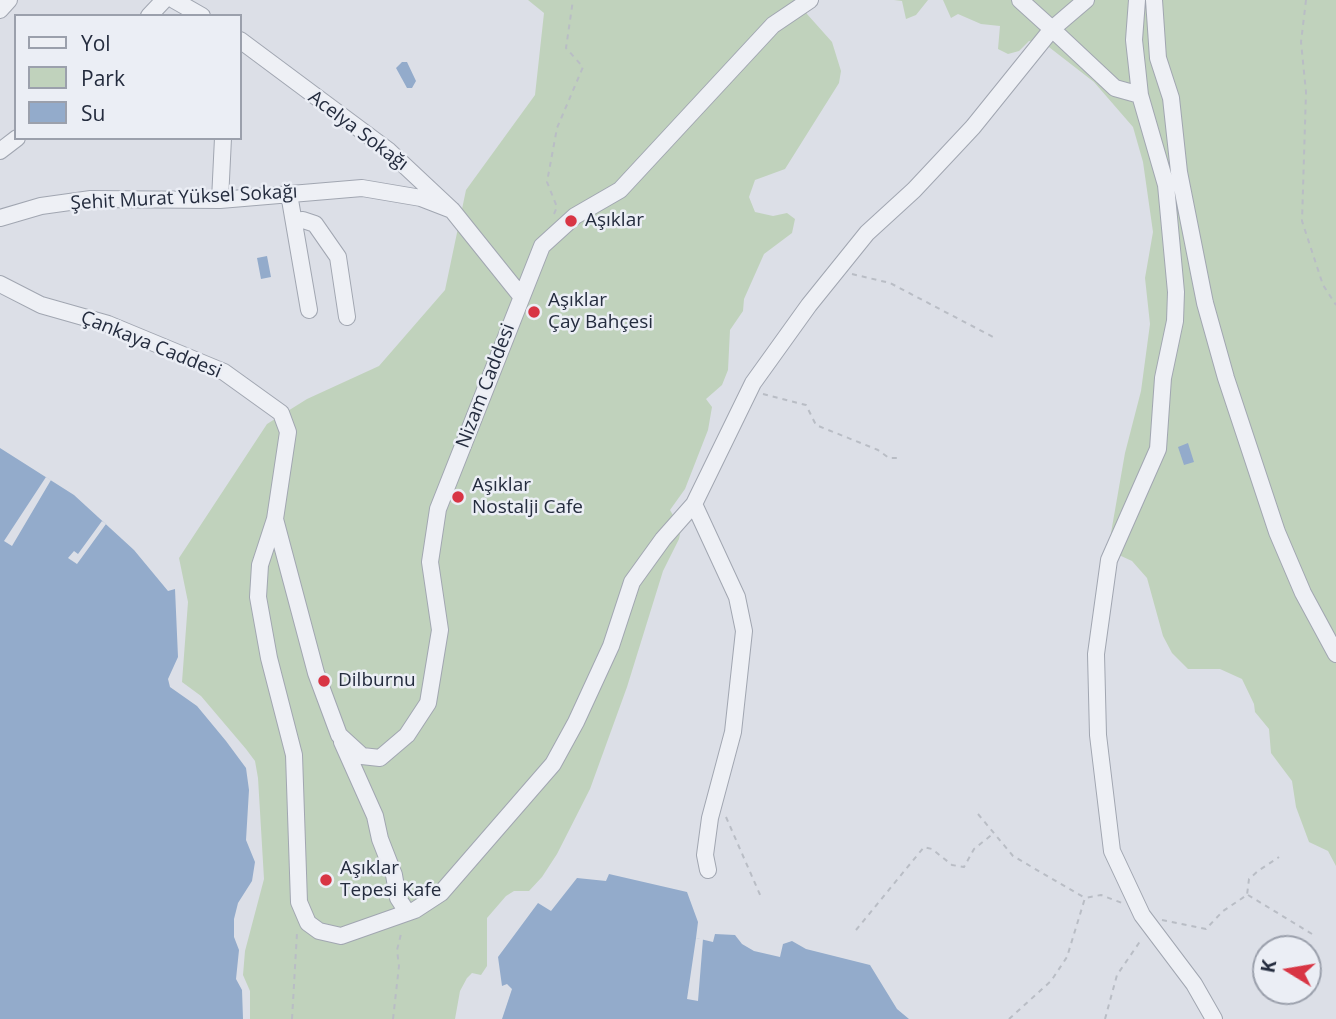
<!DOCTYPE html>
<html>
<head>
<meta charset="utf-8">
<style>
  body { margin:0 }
  #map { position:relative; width:1336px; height:1019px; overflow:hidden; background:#dcdfe7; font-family:"Open Sans",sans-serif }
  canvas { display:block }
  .legend { position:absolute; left:14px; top:14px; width:228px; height:126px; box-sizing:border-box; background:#ebeef5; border:2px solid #9ba0ac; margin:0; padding:9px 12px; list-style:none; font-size:21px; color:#242c3e }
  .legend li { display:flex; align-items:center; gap:14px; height:35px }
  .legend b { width:35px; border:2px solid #9ba0ac }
  .north { position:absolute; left:1252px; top:935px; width:70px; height:70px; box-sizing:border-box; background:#ebeef5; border:2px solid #9ba0ac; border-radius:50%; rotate:281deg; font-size:19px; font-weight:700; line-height:28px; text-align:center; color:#242c3e }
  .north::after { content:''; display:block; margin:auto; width:24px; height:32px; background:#d83544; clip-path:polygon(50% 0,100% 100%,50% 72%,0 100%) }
</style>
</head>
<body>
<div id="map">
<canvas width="1336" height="1019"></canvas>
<ul class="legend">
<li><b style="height:9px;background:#eef0f5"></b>Yol</li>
<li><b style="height:19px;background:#c0d2bc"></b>Park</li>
<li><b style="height:19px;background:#93abcb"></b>Su</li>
</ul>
<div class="north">K</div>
</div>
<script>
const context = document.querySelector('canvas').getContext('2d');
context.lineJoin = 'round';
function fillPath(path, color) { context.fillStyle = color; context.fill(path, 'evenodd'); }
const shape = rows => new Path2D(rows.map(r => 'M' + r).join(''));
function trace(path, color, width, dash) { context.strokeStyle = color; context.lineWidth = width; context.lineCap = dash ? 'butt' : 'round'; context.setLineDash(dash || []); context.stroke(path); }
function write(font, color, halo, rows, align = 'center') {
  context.font = font + ' "Open Sans",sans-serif'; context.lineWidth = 5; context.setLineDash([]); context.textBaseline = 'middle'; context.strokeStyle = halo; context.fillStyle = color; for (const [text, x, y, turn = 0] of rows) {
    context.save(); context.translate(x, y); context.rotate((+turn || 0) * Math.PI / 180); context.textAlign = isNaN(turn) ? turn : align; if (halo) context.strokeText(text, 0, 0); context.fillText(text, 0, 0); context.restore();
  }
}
fillPath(shape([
  [528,0,801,0,807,14,832,42,841,71,839,83,785,169,755,180,749,197,755,212,773,216,787,213,795,219,792,233,764,254,744,299,743,311,730,330,728,370,722,385,706,399,712,407,708,430,685,489,670,510,681,529,679,539,663,571,627,687,590,789,557,854,542,877,529,891,514,891,506,896,487,918,487,966,481,975,472,973,467,978,460,991,455,1019,250,1019,250,991,243,975,245,951,264,879,258,778,255,761,246,749,201,696,182,682,188,602,179,558,267,424,307,399,379,366,445,290,466,190,535,95,544,13],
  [894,0,928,0,916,15,906,19,902,1],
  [943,0,1336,0,1336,866,1328,851,1309,842,1296,807,1292,781,1271,753,1269,729,1255,712,1254,704,1242,679,1220,669,1188,669,1172,653,1163,636,1147,578,1132,561,1108,550,1125,453,1141,391,1150,324,1145,278,1153,232,1143,162,1133,127,1094,82,1045,44,1029,41,1019,51,1008,54,998,49,1000,26,981,24,958,14,951,18]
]), '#c0d2bc');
fillPath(shape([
  [402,62,407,62,416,81,412,88,407,88,396,68],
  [267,256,271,277,261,279,257,258],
  [1188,443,1194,462,1184,465,1178,447],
  [0,448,74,495,134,550,168,591,175,589,178,657,168,679,170,687,197,706,226,741,246,768,249,790,246,840,255,862,252,881,238,903,234,919,234,937,239,950,236,979,242,990,243,1019,0,1019],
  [609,874,687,892,698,922,696,938,713,942,715,934,735,935,742,944,754,951,780,957,783,944,792,941,806,949,870,965,897,1009,909,1019,502,1019,512,989,507,984,502,986,498,957,538,903,551,911,577,878,606,881]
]), '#93abcb');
fillPath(shape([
  [46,477,51,480,12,546,4,541],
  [102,521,106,524,77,564,68,558,74,551,78,554],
  [696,938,703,939,698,1001,687,999]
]), '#dcdfe7');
const minor = shape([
  [174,0,202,16],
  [1020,0,1052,29,1086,0],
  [1137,0,1134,40,1137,67,1140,95,1166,185,1176,292,1175,321,1163,378,1158,449,1109,560,1096,654,1098,735,1112,851,1142,915,1194,984,1214,1019],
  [1154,0,1158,58,1171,98,1179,172,1205,303,1226,378,1277,532,1303,593,1336,654],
  [0,10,9,0],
  [149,16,164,0],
  [240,40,389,151,452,210,521,296],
  [0,151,17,138],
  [289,194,309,310],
  [220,200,223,138],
  [0,218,41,206,91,199,220,200,362,188,421,198,452,210],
  [294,221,303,220,315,224,338,257,347,317],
  [0,284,41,305,108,324,224,372,281,413,288,432,275,519,316,673,339,735,362,756,380,758,407,735,428,703,440,630,430,562,438,509,542,246,575,216,620,190,773,25,810,0],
  [694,504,737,597,744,631,733,732,710,818,705,855,708,870],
  [275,519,260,565,258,597,269,658,294,755,299,902,308,923,319,931,341,936,415,910,441,893,553,764,576,722,611,646,632,582,663,539,694,504,753,383,809,305,867,233,914,190,973,127,1052,29,1115,88,1140,95],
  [342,742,375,816,380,839,394,875,398,898,407,912]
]);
trace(minor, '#a1a6b1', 18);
trace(shape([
  [1306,0,1301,42,1306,92,1302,221,1323,285,1336,305],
  [554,214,557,207,547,182,557,128,583,67,566,48,573,0],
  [852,274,890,283,997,339],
  [763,394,806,405,816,425,878,450,889,458,900,458],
  [978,814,1013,856,1085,898],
  [726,817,761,897],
  [1248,895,1312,934],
  [1162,920,1206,929,1223,911,1247,895,1249,879,1258,871,1279,857],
  [856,930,924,847,932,849,952,865,964,867,974,849,994,833],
  [292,1019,297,933],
  [393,1019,399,966,397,950,402,930],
  [1009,1019,1051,981,1067,957,1085,898,1101,895,1122,903],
  [1105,1019,1117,975,1141,940]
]), '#b9bdc5', 2, [5, 5]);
trace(minor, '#eef0f5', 16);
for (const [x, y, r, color] of [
  [571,221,7,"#d83544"],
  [534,312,7,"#d83544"],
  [458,497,7,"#d83544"],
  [324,681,7,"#d83544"],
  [326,880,7,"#d83544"]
]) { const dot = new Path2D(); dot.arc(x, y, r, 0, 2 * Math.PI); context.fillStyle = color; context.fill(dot); trace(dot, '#ebeef5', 2.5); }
write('19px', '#242c3e', '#ebeef5', [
  ["Acelya Sokağı",358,131,37],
  ["Şehit Murat Yüksel Sokağı",184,198,-3],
  ["Çankaya Caddesi",151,345,22],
  ["Nizam Caddesi",486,386,-69]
]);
write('19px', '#242c3e', '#ebeef5', [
  ["Aşıklar",585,221],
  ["Aşıklar",548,301],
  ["Çay Bahçesi",548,323],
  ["Aşıklar",472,486],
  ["Nostalji Cafe",472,508],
  ["Dilburnu",338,681],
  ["Aşıklar",340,869],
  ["Tepesi Kafe",340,891]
], 'left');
</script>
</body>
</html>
